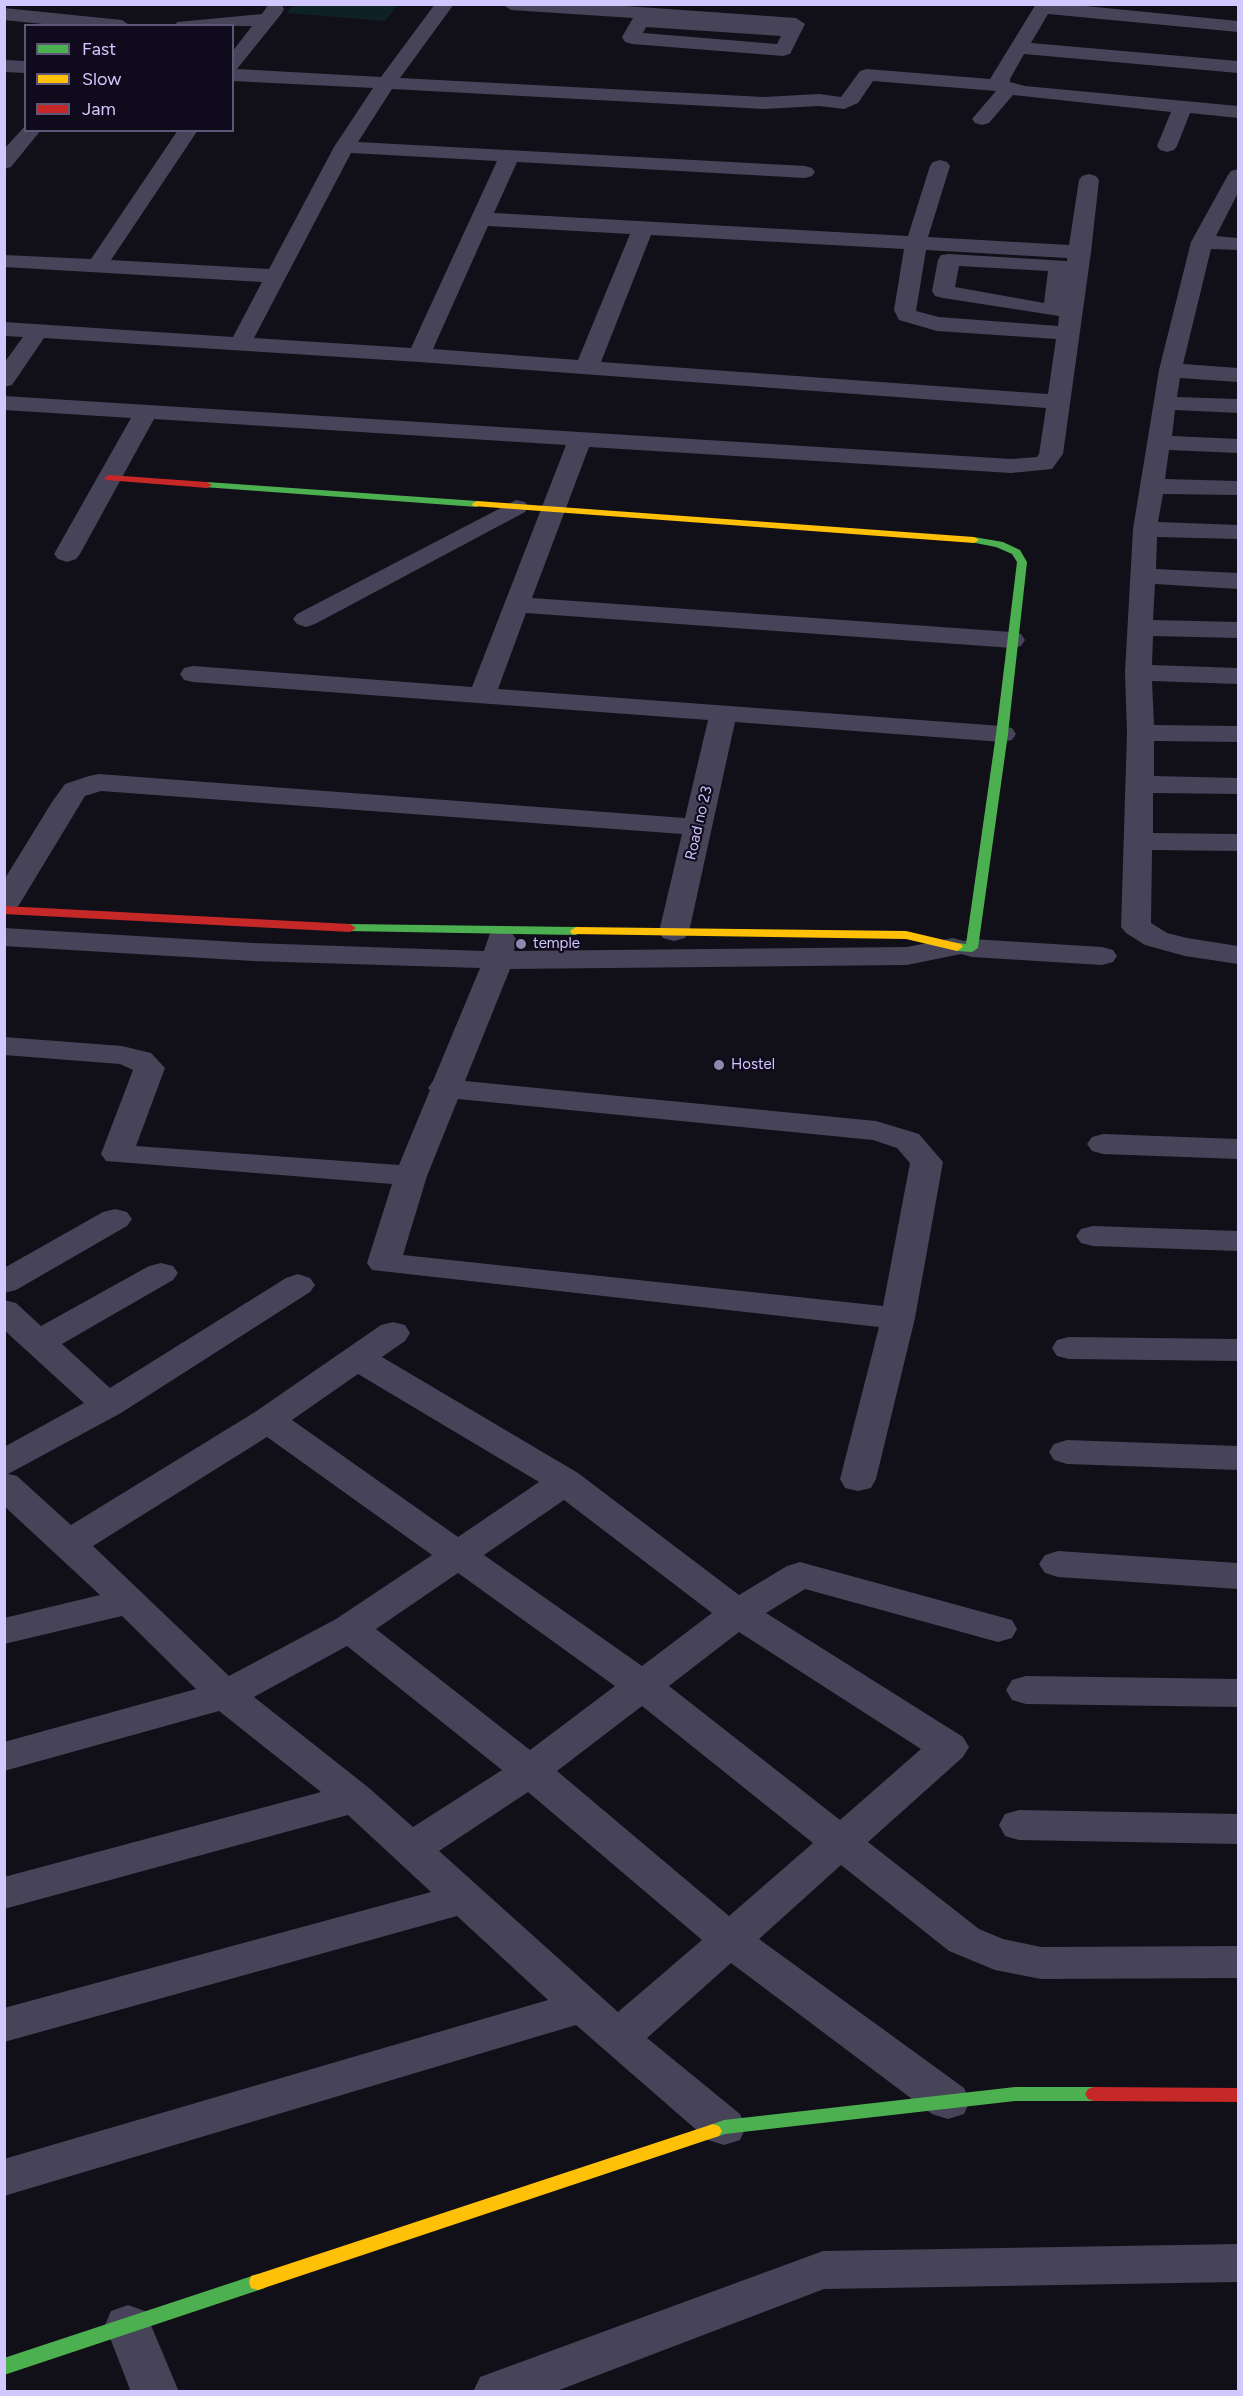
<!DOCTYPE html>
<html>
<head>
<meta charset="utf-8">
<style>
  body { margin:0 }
  #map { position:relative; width:1243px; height:2396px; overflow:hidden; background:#110f18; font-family:Figtree,sans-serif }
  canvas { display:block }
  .frame { position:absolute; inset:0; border:6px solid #d3c7ff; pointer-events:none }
  .legend { position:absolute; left:24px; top:24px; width:210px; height:108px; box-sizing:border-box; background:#100b1c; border:2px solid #5e5677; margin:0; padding:8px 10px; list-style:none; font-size:18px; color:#d3c7ff }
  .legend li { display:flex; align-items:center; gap:12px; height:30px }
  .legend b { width:30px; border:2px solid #5e5677 }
</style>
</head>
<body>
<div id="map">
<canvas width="1243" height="2396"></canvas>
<div class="frame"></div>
<ul class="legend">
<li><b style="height:8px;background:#4caf50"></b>Fast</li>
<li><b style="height:8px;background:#ffc107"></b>Slow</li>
<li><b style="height:8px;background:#c62828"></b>Jam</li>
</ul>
</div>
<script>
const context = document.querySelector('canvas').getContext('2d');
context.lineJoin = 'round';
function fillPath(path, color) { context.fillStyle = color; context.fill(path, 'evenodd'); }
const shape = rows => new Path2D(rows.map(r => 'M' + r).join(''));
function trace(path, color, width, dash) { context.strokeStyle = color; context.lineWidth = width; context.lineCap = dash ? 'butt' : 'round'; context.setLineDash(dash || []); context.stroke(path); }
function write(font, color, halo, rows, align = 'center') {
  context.font = font + ' Figtree,sans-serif'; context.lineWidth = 4.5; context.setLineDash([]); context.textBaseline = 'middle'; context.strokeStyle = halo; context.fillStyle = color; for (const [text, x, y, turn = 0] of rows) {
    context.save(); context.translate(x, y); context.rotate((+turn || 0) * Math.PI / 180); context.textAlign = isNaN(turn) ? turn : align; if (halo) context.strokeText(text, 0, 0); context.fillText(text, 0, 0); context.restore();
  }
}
fillPath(shape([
  [294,5,294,4,398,5,385,21,286,13]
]), '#0e2124');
fillPath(shape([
  [435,4,454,4,400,78,764,97,819,94,841,97,860,71,867,69,990,79,1036,4,1065,4,1238,21,1238,32,1048,14,1031,43,1238,61,1238,73,1024,54,1010,79,1010,82,1025,86,1238,106,1238,118,1190,113,1177,146,1174,150,1167,152,1160,150,1157,146,1171,112,1013,95,989,123,982,125,975,123,972,119,996,91,873,81,858,103,844,109,819,106,764,109,392,89,358,142,805,166,812,168,815,172,812,176,805,178,517,162,494,213,908,236,930,166,933,162,940,160,947,162,950,166,928,237,1069,245,1079,180,1082,176,1089,174,1096,176,1099,180,1091,252,1063,454,1052,469,1011,473,589,447,532,598,1012,632,1021,634,1025,640,1021,646,1012,648,526,613,498,689,1002,726,1012,728,1016,734,1012,740,1002,742,735,722,689,932,685,938,674,941,663,938,659,932,682,834,101,791,85,796,19,905,14,911,4,914,4,880,52,802,65,784,89,776,99,774,685,818,708,720,193,682,184,680,180,674,184,668,193,666,472,687,566,445,154,419,80,554,76,559,67,562,58,559,54,554,131,418,4,410,4,396,1011,459,1037,457,1039,454,1046,408,419,362,44,338,12,385,4,387,4,363,23,337,4,336,4,322,233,337,262,282,4,267,4,255,91,259,178,130,198,130,111,260,269,269,334,147,373,88,232,81,232,52,252,26,175,26,177,22,262,14,268,5,282,5,284,9,282,13,237,69,381,77,435,4],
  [351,153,497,161,411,348,254,338,351,153],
  [488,226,630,234,578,360,433,349,488,226],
  [651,235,904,249,894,310,899,320,937,331,1056,339,1048,394,601,362,651,235],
  [926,250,1067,258,1067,261,949,254,941,255,938,260,932,291,935,296,943,298,1059,316,1058,326,939,317,916,311,926,250],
  [959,266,1048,271,1044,303,955,287,959,266],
  [502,4,597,4,796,18,805,24,790,54,783,56,632,44,625,42,622,37,633,18,511,10,502,4],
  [646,27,781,36,777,44,643,33,646,27],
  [4,8,122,20,131,26,62,26,4,20,4,8],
  [4,60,26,61,26,73,4,72,4,60],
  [26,125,26,130,41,130,11,167,4,169,4,149,26,125],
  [1238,169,1238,193,1216,236,1238,238,1238,250,1211,249,1183,364,1238,368,1238,382,1180,378,1177,397,1238,399,1238,413,1175,410,1172,436,1238,439,1238,453,1169,450,1165,479,1238,481,1238,495,1163,494,1158,522,1238,525,1238,539,1157,537,1156,569,1238,573,1238,589,1155,584,1153,620,1238,622,1238,638,1153,636,1152,665,1238,668,1238,684,1152,681,1154,725,1238,726,1238,742,1154,741,1154,776,1238,778,1238,794,1153,793,1153,833,1238,834,1238,851,1152,850,1151,923,1167,933,1187,938,1238,946,1238,964,1185,956,1145,945,1126,933,1121,927,1127,733,1125,672,1133,529,1159,370,1191,242,1228,175,1231,171,1238,169],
  [516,500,525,502,528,507,525,512,315,624,306,627,297,624,293,619,297,614,516,500],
  [4,928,253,943,484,951,490,933,501,930,512,933,516,939,514,951,907,947,953,938,964,941,972,939,1102,947,1113,950,1117,956,1113,962,1102,965,972,957,961,954,907,965,510,969,465,1081,876,1121,919,1134,943,1162,915,1318,876,1479,871,1488,858,1491,845,1488,840,1479,879,1327,372,1270,367,1263,392,1184,106,1161,101,1154,133,1070,120,1064,4,1055,4,1037,122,1046,151,1053,165,1068,136,1146,399,1165,430,1090,428,1088,433,1081,480,968,253,961,4,946,4,928],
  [458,1099,873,1140,897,1148,910,1163,883,1306,403,1255,427,1176,458,1099],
  [1103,1134,1238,1139,1238,1159,1103,1154,1092,1151,1087,1144,1092,1137,1103,1134],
  [115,1209,127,1212,132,1219,127,1226,16,1290,4,1293,4,1268,103,1212,115,1209],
  [1093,1226,1238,1231,1238,1251,1093,1246,1081,1243,1076,1236,1081,1229,1093,1226],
  [161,1263,173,1266,178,1273,173,1280,62,1344,110,1388,286,1278,298,1274,310,1278,315,1285,310,1292,121,1413,8,1474,17,1476,71,1525,255,1412,381,1325,393,1322,405,1325,410,1333,405,1341,382,1357,578,1473,739,1595,787,1566,800,1562,1012,1620,1017,1629,1012,1638,998,1642,805,1589,766,1613,963,1737,969,1747,963,1757,868,1842,979,1929,1003,1939,1041,1947,1238,1946,1238,1978,1041,1979,995,1970,949,1951,841,1865,759,1939,964,2088,970,2101,964,2114,948,2119,932,2114,731,1963,647,2038,740,2114,746,2127,740,2140,724,2145,708,2140,576,2025,4,2196,4,2159,548,2000,457,1916,4,2042,4,2008,431,1892,348,1815,4,1909,4,1877,321,1792,219,1711,4,1771,4,1742,196,1689,122,1616,4,1644,4,1618,100,1595,4,1506,4,1447,84,1403,4,1330,4,1300,16,1303,41,1326,149,1266,161,1263],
  [358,1374,539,1482,458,1537,292,1420,358,1374],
  [267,1437,432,1555,336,1619,229,1676,93,1546,267,1437],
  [564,1500,712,1613,642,1666,484,1555,564,1500],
  [458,1573,615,1686,530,1750,376,1629,458,1573],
  [739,1632,921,1749,840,1820,669,1686,739,1632],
  [347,1646,502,1770,413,1827,369,1788,254,1697,347,1646],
  [642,1706,813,1843,729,1916,557,1771,642,1706],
  [528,1792,702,1940,618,2012,439,1851,528,1792],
  [1069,1337,1238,1339,1238,1361,1069,1359,1057,1356,1052,1348,1057,1340,1069,1337],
  [1067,1440,1238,1446,1238,1470,1067,1464,1054,1460,1049,1452,1054,1444,1067,1440],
  [1058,1551,1238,1563,1238,1589,1058,1577,1045,1573,1039,1564,1045,1555,1058,1551],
  [1026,1676,1238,1679,1238,1707,1026,1704,1012,1700,1006,1690,1012,1680,1026,1676],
  [1019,1810,1238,1814,1238,1844,1019,1840,1005,1836,999,1825,1005,1814,1019,1810],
  [1238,2244,1238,2282,824,2289,554,2392,473,2392,480,2377,823,2251,1238,2244],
  [128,2305,145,2311,179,2392,131,2392,105,2325,111,2311,128,2305]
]), '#474359');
fillPath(shape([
  [207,482,477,501,482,504,477,507,203,487,203,483,207,482],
  [974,537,1003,542,1020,550,1027,562,1008,734,978,948,972,952,957,951,951,947,957,943,966,944,996,734,1017,562,1012,554,996,547,970,542,970,538,974,537],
  [350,924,576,927,582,931,576,935,346,931,344,928,346,925,350,924],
  [1015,2087,1094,2087,1100,2089,1103,2094,1100,2099,1094,2101,1015,2101,725,2134,713,2138,707,2136,704,2131,707,2126,724,2120,1015,2087],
  [258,2274,265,2276,267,2282,265,2288,4,2375,4,2358,258,2274]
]), '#4caf50');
fillPath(shape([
  [477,501,974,537,979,540,974,543,473,506,472,504,477,501],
  [576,927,906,931,961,944,963,947,957,951,906,939,572,934,570,931,576,927],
  [713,2124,719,2126,722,2131,719,2136,258,2290,251,2288,249,2282,251,2276,258,2274,713,2124]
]), '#ffc107');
fillPath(shape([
  [109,475,207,482,212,485,207,488,106,480,104,478,109,475],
  [4,906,350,924,356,928,350,932,4,914,4,906],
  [1094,2087,1238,2088,1238,2102,1094,2101,1088,2099,1085,2094,1088,2089,1094,2087]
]), '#c62828');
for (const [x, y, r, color] of [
  [521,944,6,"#8f87ae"],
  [719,1065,6,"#8f87ae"]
]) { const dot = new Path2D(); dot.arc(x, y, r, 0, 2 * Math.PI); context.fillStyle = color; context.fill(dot); trace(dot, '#100b1c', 2); }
write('15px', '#d3c7ff', '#100b1c', [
  ["Road no 23",699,823,-77]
]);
write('15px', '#d3c7ff', '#100b1c', [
  ["temple",533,944],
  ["Hostel",731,1065]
], 'left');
</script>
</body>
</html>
